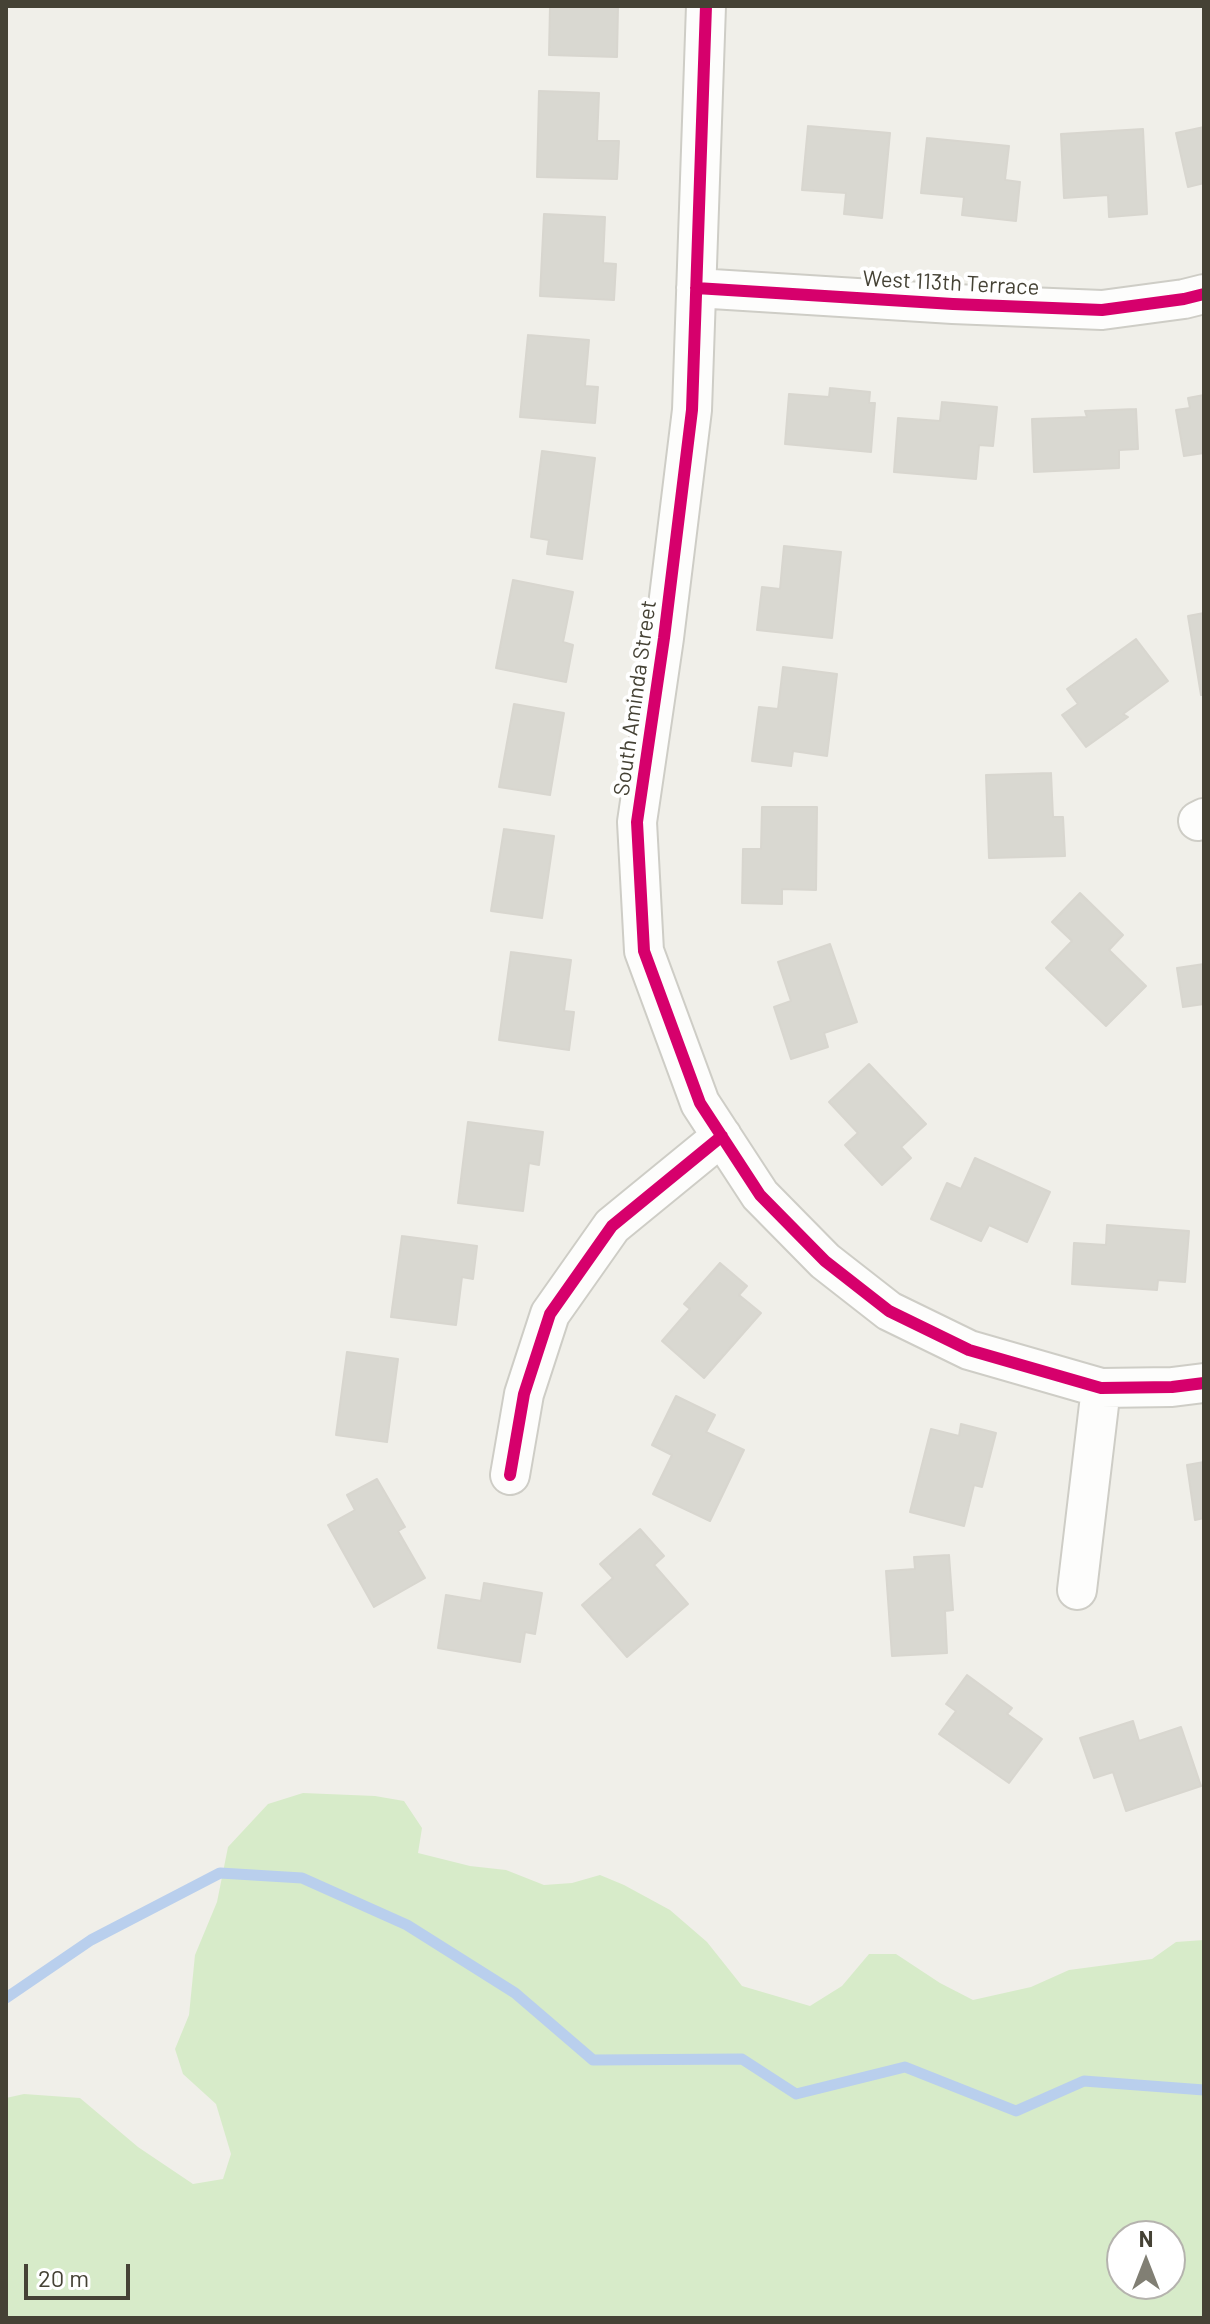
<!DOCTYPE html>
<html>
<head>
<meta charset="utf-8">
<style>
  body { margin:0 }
  #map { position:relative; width:1210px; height:2324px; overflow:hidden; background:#f0efe9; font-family:Barlow,sans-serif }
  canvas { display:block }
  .frame { position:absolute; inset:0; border:8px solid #454235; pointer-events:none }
  .north { position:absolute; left:1106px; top:2220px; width:80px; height:80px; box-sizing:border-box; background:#fff; border:2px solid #b5b3ae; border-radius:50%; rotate:0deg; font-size:22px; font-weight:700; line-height:32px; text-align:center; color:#454235 }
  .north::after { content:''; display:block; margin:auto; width:28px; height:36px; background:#817f74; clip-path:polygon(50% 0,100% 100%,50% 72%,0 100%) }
  .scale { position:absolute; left:24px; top:2264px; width:106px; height:36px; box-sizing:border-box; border:4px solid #454235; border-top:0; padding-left:10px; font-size:24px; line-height:28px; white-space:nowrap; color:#454235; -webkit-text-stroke:6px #fff; paint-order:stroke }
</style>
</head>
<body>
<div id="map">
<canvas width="1210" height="2324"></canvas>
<div class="frame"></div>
<div class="north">N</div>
<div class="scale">20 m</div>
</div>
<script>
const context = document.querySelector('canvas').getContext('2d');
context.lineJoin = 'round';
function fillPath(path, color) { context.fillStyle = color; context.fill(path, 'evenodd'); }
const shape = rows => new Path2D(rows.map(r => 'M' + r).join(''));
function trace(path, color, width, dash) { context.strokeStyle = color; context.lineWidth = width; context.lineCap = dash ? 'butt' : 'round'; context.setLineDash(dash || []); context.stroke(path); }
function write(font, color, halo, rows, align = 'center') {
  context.font = font + ' Barlow,sans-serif'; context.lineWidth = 8; context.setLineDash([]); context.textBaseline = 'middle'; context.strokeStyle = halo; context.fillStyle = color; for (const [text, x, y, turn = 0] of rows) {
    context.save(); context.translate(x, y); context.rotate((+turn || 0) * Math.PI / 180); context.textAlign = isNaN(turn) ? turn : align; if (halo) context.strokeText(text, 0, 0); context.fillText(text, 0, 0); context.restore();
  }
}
fillPath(shape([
  [303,1793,375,1796,404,1801,422,1828,418,1853,470,1866,506,1870,544,1885,572,1883,600,1875,624,1885,670,1910,707,1942,742,1986,810,2006,842,1986,869,1954,896,1954,940,1983,973,2000,1031,1987,1069,1970,1152,1959,1176,1942,1204,1940,1204,2318,6,2318,6,2098,24,2094,80,2098,138,2147,193,2184,223,2179,231,2154,216,2104,183,2074,175,2049,189,2015,195,1955,217,1902,228,1847,268,1804],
  [1122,2236,1170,2236,1170,2284,1122,2284]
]), '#d7ebc9');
trace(shape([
  [6,1998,91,1940,220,1873,302,1878,407,1925,515,1993,593,2060,742,2059,796,2094,905,2067,1016,2111,1084,2081,1204,2090]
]), '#b9cfed', 11);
const building = shape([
  [550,6,618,6,617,57,549,55,550,6],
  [539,91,599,93,597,141,619,141,617,179,537,177,539,91],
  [808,126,890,133,882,218,844,214,846,193,802,190,808,126],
  [1204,127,1204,183,1188,187,1176,133,1204,127],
  [1143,129,1147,214,1109,217,1108,195,1064,198,1061,134,1143,129],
  [927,138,1009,146,1005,180,1020,182,1016,221,962,215,964,197,921,193,927,138],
  [544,214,605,217,603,263,616,264,614,300,540,296,544,214],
  [528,335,589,340,585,386,598,387,595,423,520,417,528,335],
  [830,388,870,392,869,403,875,403,871,452,785,444,789,394,829,397,830,388],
  [1204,395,1204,453,1184,456,1176,410,1190,408,1188,398,1204,395],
  [942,402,997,407,993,446,979,445,976,479,894,472,898,418,940,421,942,402],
  [1136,409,1138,449,1119,450,1119,468,1034,472,1032,419,1087,417,1085,411,1136,409],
  [542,451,595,458,582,559,547,554,549,540,531,537,542,451],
  [784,546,841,552,832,638,757,630,762,587,780,589,784,546],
  [513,580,573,592,563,642,573,645,566,682,496,668,513,580],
  [1204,613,1204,695,1201,695,1188,616,1204,613],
  [1136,639,1168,681,1123,714,1128,717,1086,747,1062,715,1078,704,1067,689,1136,639],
  [783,667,837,674,827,756,793,751,791,766,752,761,759,707,778,709,783,667],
  [514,704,564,713,550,795,499,787,514,704],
  [1051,773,1053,817,1063,817,1065,856,989,858,986,775,1051,773],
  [762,807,817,807,816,890,782,889,782,904,742,903,743,849,761,849,762,807],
  [504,829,554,836,542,918,491,911,504,829],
  [1080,893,1123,935,1109,950,1146,986,1106,1026,1046,968,1072,941,1052,922,1080,893],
  [830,944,857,1022,824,1033,828,1047,791,1059,774,1007,791,1001,778,962,830,944],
  [511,952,571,960,564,1011,574,1012,569,1050,499,1040,511,952],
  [1204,964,1204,1004,1183,1007,1177,968,1204,964],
  [869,1064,926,1124,901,1147,911,1158,882,1185,845,1145,858,1133,829,1102,869,1064],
  [468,1122,543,1132,539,1165,529,1163,523,1211,458,1203,468,1122],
  [975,1158,1050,1192,1027,1242,989,1225,981,1241,931,1219,947,1183,961,1189,975,1158],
  [1107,1225,1189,1231,1185,1282,1158,1280,1157,1290,1072,1284,1074,1243,1106,1245,1107,1225],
  [402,1236,477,1246,473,1279,462,1277,456,1325,391,1317,402,1236],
  [720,1263,747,1286,739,1295,761,1313,704,1378,662,1341,690,1309,684,1304,720,1263],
  [347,1352,398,1359,387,1442,336,1435,347,1352],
  [676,1396,715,1415,706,1432,744,1450,710,1521,653,1494,672,1455,652,1445,676,1396],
  [961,1424,996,1433,982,1487,974,1485,964,1526,910,1512,931,1429,959,1436,961,1424],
  [1204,1462,1204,1518,1195,1520,1187,1465,1204,1462],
  [377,1479,405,1527,398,1531,425,1578,374,1607,328,1525,355,1510,347,1495,377,1479],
  [640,1529,664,1556,654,1565,688,1604,627,1657,582,1605,613,1578,600,1564,640,1529],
  [949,1555,953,1610,945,1611,947,1653,892,1656,886,1571,915,1569,914,1557,949,1555],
  [484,1583,542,1593,535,1634,525,1632,520,1662,438,1648,446,1595,481,1601,484,1583],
  [967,1675,1012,1708,1007,1714,1042,1739,1009,1783,939,1734,956,1711,946,1704,967,1675],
  [1133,1721,1139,1741,1181,1727,1201,1786,1126,1811,1113,1772,1094,1778,1080,1738,1133,1721]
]);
fillPath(building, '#d9d8d1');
trace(building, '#d8d6cf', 2);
const street = shape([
  [706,6,692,410,664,638,637,822,644,951,700,1103,760,1195,825,1261,889,1311,969,1350,1101,1388,1172,1387,1204,1383],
  [696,288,953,304,1102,310,1184,299,1204,294],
  [1198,821,1204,818],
  [510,1475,524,1394,550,1314,612,1226,722,1136],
  [1077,1590,1101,1388]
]);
trace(street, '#cecdc6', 42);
trace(street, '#fdfdfc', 38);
trace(shape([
  [706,6,692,410,664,638,637,822,644,951,700,1103,760,1195,825,1261,889,1311,969,1350,1101,1388,1172,1387,1204,1383],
  [696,288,953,304,1102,310,1184,299,1204,294],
  [510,1475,524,1394,550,1314,612,1226,722,1136]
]), '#d6006c', 12);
write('22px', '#454235', '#fff', [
  ["West 113th Terrace",951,283,3],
  ["South Aminda Street",635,698,-82]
]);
</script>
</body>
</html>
